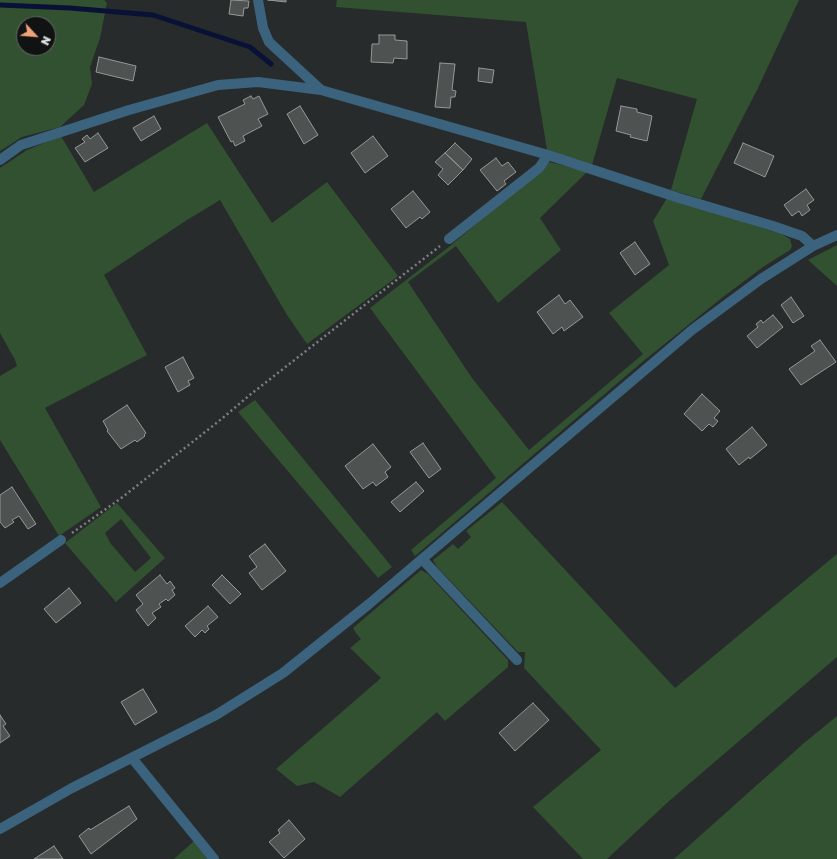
<!DOCTYPE html>
<html>
<head>
<meta charset="utf-8">
<style>
  body { margin:0 }
  #map { position:relative; width:837px; height:859px; overflow:hidden; background:#272b2c; font-family:"Golos Text",sans-serif }
  canvas { display:block }
  .north { position:absolute; left:16px; top:16px; width:40px; height:40px; box-sizing:border-box; background:#111313; border:1px solid #666869; border-radius:50%; rotate:116deg; font-size:11px; font-weight:700; line-height:16px; text-align:center; color:#e5e8e9 }
  .north::after { content:''; display:block; margin:auto; width:14px; height:18px; background:#f0a378; clip-path:polygon(50% 0,100% 100%,50% 72%,0 100%) }
</style>
</head>
<body>
<div id="map">
<canvas width="837" height="859"></canvas>
<div class="north">N</div>
</div>
<script>
const context = document.querySelector('canvas').getContext('2d');
context.lineJoin = 'round';
function fillPath(path, color) { context.fillStyle = color; context.fill(path, 'evenodd'); }
const shape = rows => new Path2D(rows.map(r => 'M' + r).join(''));
function trace(path, color, width, dash) { context.strokeStyle = color; context.lineWidth = width; context.lineCap = dash ? 'butt' : 'round'; context.setLineDash(dash || []); context.stroke(path); }
fillPath(shape([
  [0,0,104,0,107,3,100,38,90,67,92,84,84,105,60,127,22,137,0,151],
  [24,24,48,24,48,48,24,48],
  [337,0,799,0,758,88,701,199,671,190,697,99,617,78,592,165,547,150,526,22,336,7],
  [207,123,272,223,327,182,398,276,307,344,287,315,220,200,187,220,104,275,147,355,45,408,101,507,59,536,0,440,0,376,17,366,15,360,0,333,0,168,27,150,61,136,94,192],
  [550,162,587,172,540,218,561,250,498,303,456,246,408,282,472,378,529,450,643,354,609,313,669,265,653,221,667,198,781,234,790,239,792,246,790,250,763,267,723,297,641,363,415,556,411,550,496,478,370,308,450,246],
  [837,245,837,286,808,260],
  [255,400,392,567,378,578,238,412],
  [502,502,675,688,837,554,837,657,668,802,607,859,583,859,533,807,601,750,524,668,525,652,518,652,437,567,433,560,453,544,458,549,471,537,466,531],
  [117,503,165,558,116,602,65,543],
  [121,519,151,558,135,572,111,544,105,533],
  [421,570,428,574,508,660,508,667,445,721,437,712,340,797,314,782,297,786,276,769,381,678,350,648,361,639,356,633,353,628],
  [837,716,837,859,674,859,804,743],
  [194,841,208,859,174,859]
]), '#315130');
trace(shape([
  [0,5,70,8,153,15,250,47,271,64]
]), '#0a1137', 5);
const building = shape([
  [231,0,249,1,248,8,244,8,243,16,229,14,231,0],
  [268,0,286,0,286,2,268,0],
  [379,35,395,35,395,40,407,41,407,59,394,58,393,63,371,62,372,44,379,44,379,35],
  [99,57,136,66,133,81,96,72,99,57],
  [440,63,455,64,452,90,456,91,455,97,451,97,450,108,435,107,440,63],
  [479,68,494,70,492,83,478,81,479,68],
  [251,96,253,99,259,96,268,114,258,119,262,126,243,136,245,141,235,146,233,141,231,142,218,117,245,104,243,100,251,96],
  [300,106,318,135,304,144,287,114,300,106],
  [621,106,637,109,637,112,652,116,647,141,630,137,631,135,616,131,621,106],
  [154,116,161,129,141,141,133,128,154,116],
  [98,133,108,148,85,162,75,148,85,142,82,139,87,135,90,139,98,133],
  [373,136,388,156,365,173,351,153,373,136],
  [455,143,472,159,463,170,445,153,455,143],
  [743,143,774,156,765,177,734,163,743,143],
  [445,153,463,170,448,185,438,175,443,169,435,162,445,153],
  [496,158,502,166,508,162,516,172,504,181,506,184,497,191,480,170,496,158],
  [806,189,814,200,807,205,810,210,802,216,799,211,792,216,784,205,806,189],
  [413,191,430,212,422,219,420,217,406,228,391,209,413,191],
  [635,242,650,264,635,275,620,253,635,242],
  [559,295,565,304,570,300,583,317,564,331,562,327,553,334,537,312,559,295],
  [791,297,804,316,793,323,781,305,791,297],
  [773,315,783,327,757,348,747,336,758,327,756,324,761,320,763,323,773,315],
  [820,340,836,362,801,385,789,369,815,351,811,346,820,340],
  [183,357,194,378,188,381,190,385,178,392,165,367,183,357],
  [702,394,720,411,714,418,718,421,713,427,709,424,702,431,684,414,702,394],
  [127,405,146,433,144,435,145,436,137,442,135,440,121,449,107,431,108,430,103,421,127,405],
  [752,427,767,445,750,459,749,457,739,465,726,449,752,427],
  [423,443,441,469,429,478,410,452,423,443],
  [373,444,391,467,385,472,388,477,376,486,373,482,363,489,345,466,373,444],
  [416,482,424,491,400,512,391,502,416,482],
  [12,487,36,524,28,529,19,516,12,520,14,522,5,528,0,522,0,495,12,487],
  [265,544,286,571,262,590,249,573,257,567,249,556,265,544],
  [160,575,167,584,170,581,175,588,172,590,175,595,168,601,166,599,159,604,161,607,152,613,156,618,148,626,136,610,143,604,136,595,160,575],
  [222,575,241,594,230,604,212,585,222,575],
  [69,588,81,603,56,623,44,609,69,588],
  [208,606,218,617,207,626,209,629,205,633,202,630,195,637,185,626,208,606],
  [143,689,157,712,135,725,121,702,143,689],
  [533,703,549,720,515,751,499,733,533,703],
  [0,715,6,724,3,726,10,736,0,743,0,715],
  [129,806,137,819,91,854,79,836,89,828,90,830,129,806],
  [289,820,305,839,284,858,269,842,280,833,278,830,289,820],
  [54,846,63,859,34,859,54,846]
]);
fillPath(building, '#4e5352');
trace(building, '#949997', 1);
trace(shape([
  [72,533,120,499,181,451,219,421,251,394,440,246]
]), '#7c8081', 2.5, [2, 3]);
trace(shape([
  [258,0,263,28,269,42,321,90],
  [0,160,21,145,129,110,218,85,258,82,321,90,548,155,679,198,773,226,802,236,813,246],
  [449,239,539,168,548,155],
  [422,559,517,660],
  [0,583,61,540],
  [132,758,214,859],
  [0,829,72,788,216,715,283,673,369,604,692,330,761,279,813,246,837,235]
]), '#3c637d', 10);
</script>
</body>
</html>
